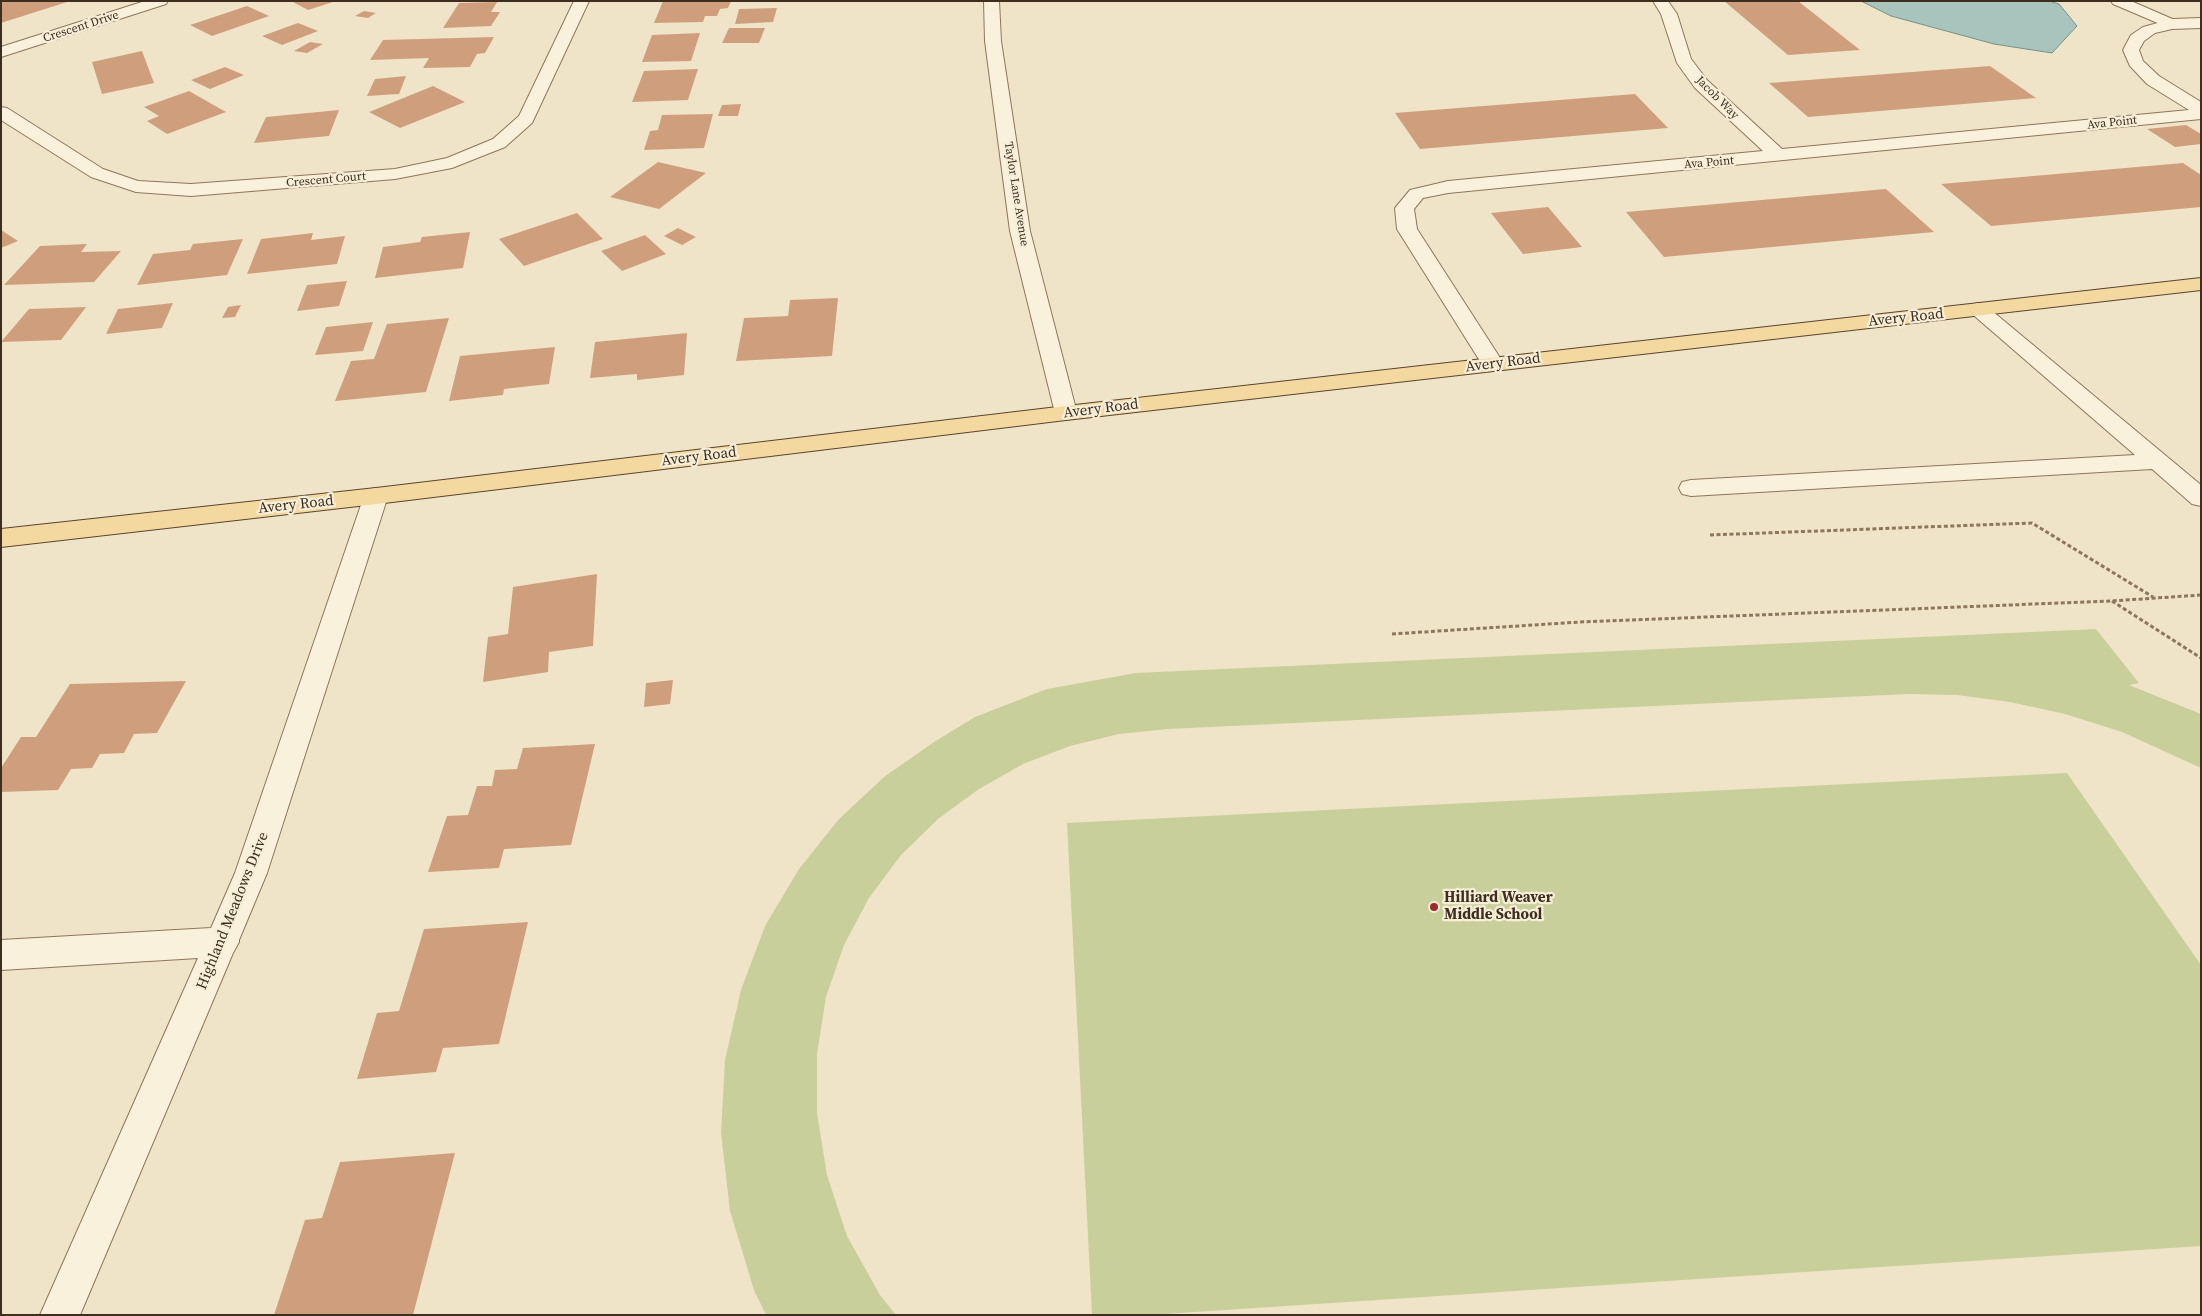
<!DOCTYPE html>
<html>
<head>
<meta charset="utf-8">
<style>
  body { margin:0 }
  #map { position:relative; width:2202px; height:1316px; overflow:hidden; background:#f0e4c8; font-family:"Source Serif 4",serif }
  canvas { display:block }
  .frame { position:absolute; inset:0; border:2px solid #3d2e20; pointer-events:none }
</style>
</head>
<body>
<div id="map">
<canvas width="2202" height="1316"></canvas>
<div class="frame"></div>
</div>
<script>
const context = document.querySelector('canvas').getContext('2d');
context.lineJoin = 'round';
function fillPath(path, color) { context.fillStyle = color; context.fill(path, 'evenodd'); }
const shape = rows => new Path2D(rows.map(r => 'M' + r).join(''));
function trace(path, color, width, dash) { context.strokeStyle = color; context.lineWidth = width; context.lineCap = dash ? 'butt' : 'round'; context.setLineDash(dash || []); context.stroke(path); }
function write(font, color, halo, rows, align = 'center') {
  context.font = font + ' "Source Serif 4",serif'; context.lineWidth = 4.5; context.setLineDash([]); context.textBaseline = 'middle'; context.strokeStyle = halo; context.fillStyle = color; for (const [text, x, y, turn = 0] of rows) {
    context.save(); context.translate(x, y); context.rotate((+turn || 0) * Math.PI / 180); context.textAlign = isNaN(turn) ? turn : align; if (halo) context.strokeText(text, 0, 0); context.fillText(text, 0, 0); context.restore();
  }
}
fillPath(shape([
  [2096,629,2139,683,2129,685,2201,714,2201,768,2122,732,2065,714,2010,702,1957,695,1908,694,1168,729,1119,734,1070,746,1023,764,979,789,938,819,901,855,869,898,844,945,826,997,817,1054,817,1113,827,1175,847,1236,880,1295,896,1315,766,1315,754,1290,730,1211,721,1133,725,1060,741,990,765,926,799,869,839,819,884,777,934,742,975,717,1047,689,1136,673],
  [2067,773,2201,965,2201,1246,1149,1315,1092,1315,1067,823]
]), '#c9cf9b');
const water = shape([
  [1861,1,2049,1,2059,4,2077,26,2052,53,1994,44,1891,16,1861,1]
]);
fillPath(water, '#a9c4bc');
trace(water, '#6f938a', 1);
fillPath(shape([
  [1,1,67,1,67,2,1,23],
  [291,1,332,1,333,2,308,10],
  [663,1,731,1,728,8,720,9,717,16,705,16,703,22,654,23],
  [1724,1,1798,1,1860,50,1788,55],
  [497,2,491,12,500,12,491,26,443,28,459,3],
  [247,6,269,16,212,36,190,25],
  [777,8,773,22,735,24,739,9],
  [364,11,376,13,368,18,355,16],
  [298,23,318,31,282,45,262,36],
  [729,28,765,28,759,43,722,43],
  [700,33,691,61,642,62,652,35],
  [494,37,485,53,477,54,470,67,423,68,429,58,370,60,383,40],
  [310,42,323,44,307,53,294,51],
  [142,51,154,83,102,94,92,62],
  [1990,66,2036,98,1808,117,1769,83],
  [225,67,244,75,210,89,191,80],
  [698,69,688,100,632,102,644,71],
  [406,76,399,94,367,96,375,79],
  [433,86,465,102,400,128,369,112],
  [189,91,226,112,167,134,147,121,159,116,144,107],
  [1635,94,1668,128,1420,149,1395,113],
  [741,104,738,116,718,116,722,105],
  [339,110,329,136,254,143,266,117],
  [713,114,704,148,644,150,650,131,658,130,662,115],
  [2186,125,2201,134,2201,144,2175,147,2147,129],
  [658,162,706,173,659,209,610,197],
  [2183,163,2201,175,2201,207,1991,226,1941,184],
  [1886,189,1934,232,1664,257,1626,212],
  [1548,207,1582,247,1523,254,1491,213],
  [577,213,603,239,524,266,499,239],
  [678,228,696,237,682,245,664,236],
  [1,230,18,241,1,248],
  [470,232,463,268,375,278,383,247,420,242,422,237],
  [313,233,311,240,345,236,337,264,247,274,261,239],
  [645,235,666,254,622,271,601,251],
  [243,239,227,275,137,285,153,254,190,250,193,244],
  [87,244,81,252,121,251,94,282,4,285,40,246],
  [347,281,339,306,297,311,307,285],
  [838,298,832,356,736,361,744,318,788,316,790,300],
  [173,303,162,328,106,334,118,309],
  [241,305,235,317,222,318,228,307],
  [86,307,61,340,1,342,29,309],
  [449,318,426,392,335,401,351,361,374,359,387,324],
  [373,322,363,351,315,355,326,327],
  [687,333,684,375,637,380,637,374,590,378,595,342],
  [555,347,549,384,504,389,503,395,449,401,460,356],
  [597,574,593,646,549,652,548,672,483,682,488,637,508,634,513,587],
  [673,680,670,704,644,707,646,683],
  [186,681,157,733,134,734,124,753,100,754,92,768,71,769,58,790,1,792,1,768,21,737,36,737,70,684],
  [595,744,571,845,504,849,499,868,428,872,447,816,468,815,477,786,492,786,495,770,517,769,523,748],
  [528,922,499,1044,443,1048,436,1072,357,1079,377,1013,399,1011,424,929],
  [455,1153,413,1315,274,1315,305,1220,322,1218,340,1162]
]), '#cf9f7d');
const service = shape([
  [2111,1,2131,1,2177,21,2180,24,2177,27,2167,27,2113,4,2111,1],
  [1978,303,1985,305,2201,485,2201,506,2192,504,2152,469,1691,496,1682,494,1679,488,1682,482,1691,480,2135,455,1971,313,1968,309,1971,305,1978,303]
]);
const minor = shape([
  [145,1,168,1,166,4,1,57,1,47,145,1],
  [574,1,589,1,532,123,505,147,452,168,395,179,191,196,136,192,91,177,1,120,1,107,7,108,103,169,138,181,191,184,395,169,447,158,493,139,519,116,574,1],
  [984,1,999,1,1001,41,1030,231,1077,413,1074,418,1066,420,1058,418,1055,413,1010,231,985,41,984,1],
  [1653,1,1668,1,1677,14,1691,59,1707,80,1782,149,2189,110,2147,84,2130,66,2123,50,2131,35,2143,27,2172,19,2201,18,2201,28,2172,29,2155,33,2144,41,2139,50,2143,61,2159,76,2201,102,2201,119,1448,193,1423,198,1414,209,1417,229,1504,364,1501,369,1493,371,1485,369,1397,229,1395,208,1410,190,1448,181,1763,151,1695,88,1677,63,1661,14,1653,1],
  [376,488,385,490,388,496,267,873,239,940,239,942,233,953,80,1315,40,1315,198,958,1,970,1,940,211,928,235,873,364,496,367,490,376,488]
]);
const primary = shape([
  [2201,278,2201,290,1066,420,376,504,1,547,1,529,376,488,1066,406,2201,278]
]);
trace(service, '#8d765c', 2);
trace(minor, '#8d765c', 2);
trace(primary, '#5b4430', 2);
trace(shape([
  [1710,535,2032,523,2153,597],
  [2112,601,2201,658],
  [1392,634,1580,622,2111,601,2201,595]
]), '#8d765c', 3, [4, 2.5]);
fillPath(service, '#faf1dc');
fillPath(minor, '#faf1dc');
fillPath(primary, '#f3d9a0');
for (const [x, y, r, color] of [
  [1434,907,5,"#9e2a2b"]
]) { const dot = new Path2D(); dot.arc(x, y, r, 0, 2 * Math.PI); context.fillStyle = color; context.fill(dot); trace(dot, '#f7eed8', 2); }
write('12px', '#3d2e20', '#f7eed8', [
  ["Crescent Drive",81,27,-18],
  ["Jacob Way",1717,98,45],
  ["Ava Point",2112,123,-6],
  ["Ava Point",1709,163,-5],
  ["Crescent Court",326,180,-5],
  ["Taylor Lane Avenue",1016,194,81]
]);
write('15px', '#3d2e20', '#f7eed8', [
  ["Avery Road",1906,318,-6],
  ["Avery Road",1503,363,-7],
  ["Avery Road",1101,409,-7],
  ["Avery Road",699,457,-7],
  ["Avery Road",296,505,-6],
  ["Highland Meadows Drive",233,911,-68]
]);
write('bold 15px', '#3d2e20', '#f7eed8', [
  ["Hilliard Weaver",1444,898],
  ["Middle School",1444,915]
], 'left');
</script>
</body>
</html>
